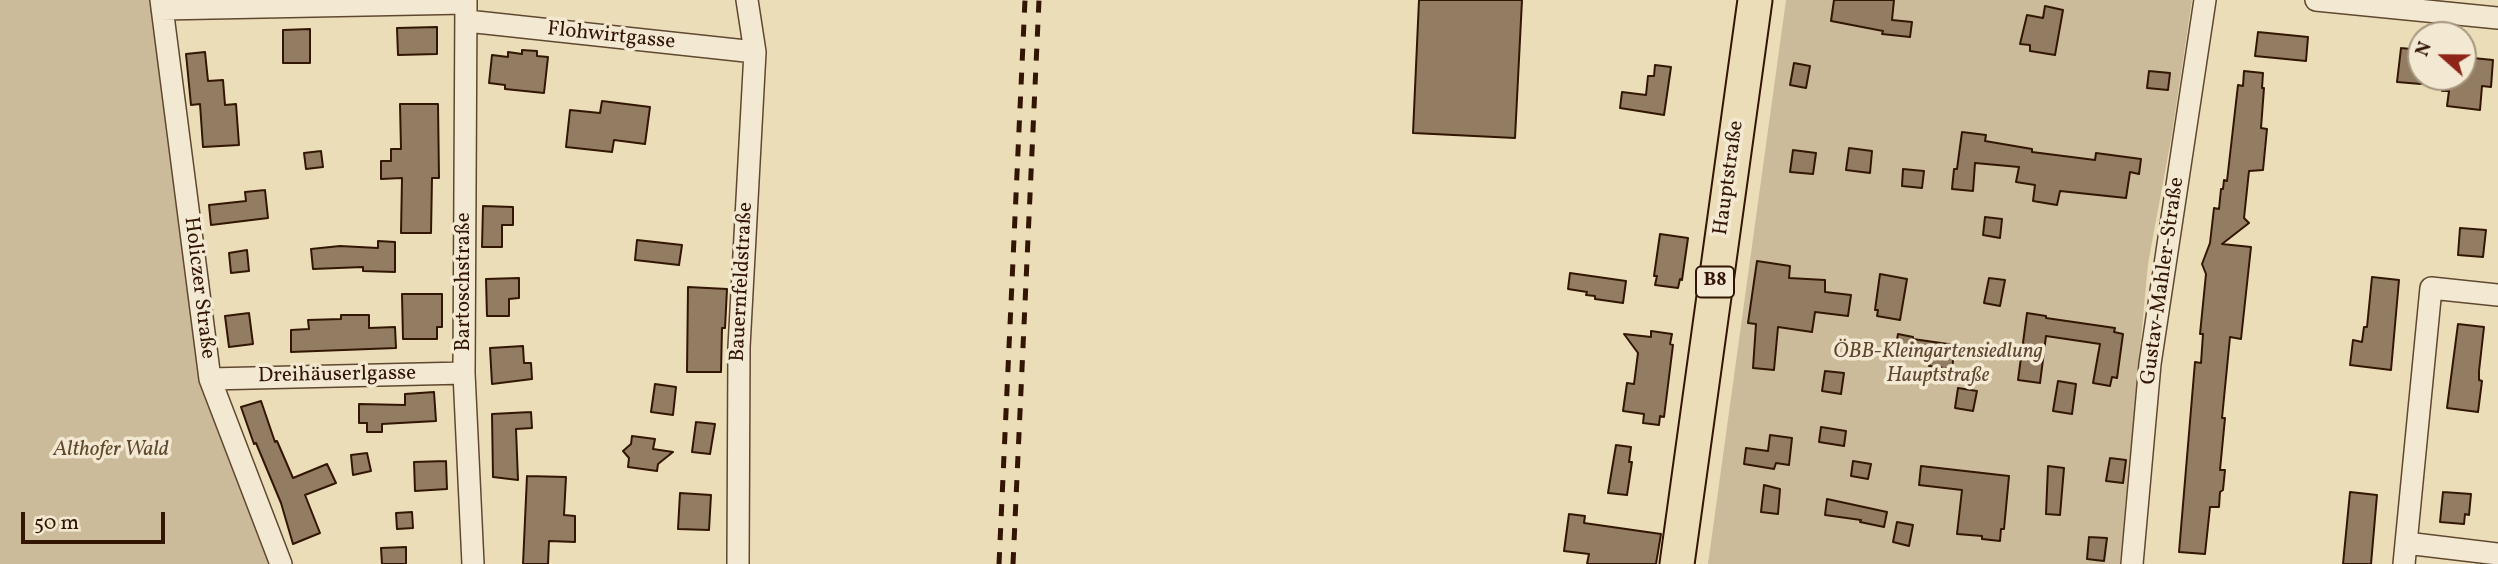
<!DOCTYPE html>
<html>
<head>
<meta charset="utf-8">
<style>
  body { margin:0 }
  #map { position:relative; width:2498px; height:564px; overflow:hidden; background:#ecddb9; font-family:Vollkorn,serif }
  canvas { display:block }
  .north { position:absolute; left:2407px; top:21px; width:70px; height:70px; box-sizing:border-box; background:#f3e9d2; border:2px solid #a6957f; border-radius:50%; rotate:291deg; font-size:19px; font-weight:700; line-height:28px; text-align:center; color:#321603 }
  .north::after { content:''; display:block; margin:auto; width:24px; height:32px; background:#8f2418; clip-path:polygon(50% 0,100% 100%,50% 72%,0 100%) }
  .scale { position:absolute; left:21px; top:512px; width:144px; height:32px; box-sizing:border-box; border:4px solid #321603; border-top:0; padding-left:9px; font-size:21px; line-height:24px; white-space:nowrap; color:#321603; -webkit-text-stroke:5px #f3e9d2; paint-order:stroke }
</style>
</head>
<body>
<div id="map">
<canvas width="2498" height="564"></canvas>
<div class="north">N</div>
<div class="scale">50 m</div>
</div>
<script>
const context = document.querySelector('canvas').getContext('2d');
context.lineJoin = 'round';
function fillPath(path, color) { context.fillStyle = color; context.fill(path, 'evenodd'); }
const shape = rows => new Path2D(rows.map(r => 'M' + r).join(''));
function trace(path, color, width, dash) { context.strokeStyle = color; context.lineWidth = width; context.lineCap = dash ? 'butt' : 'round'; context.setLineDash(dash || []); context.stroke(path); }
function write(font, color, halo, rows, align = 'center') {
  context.font = font + ' Vollkorn,serif'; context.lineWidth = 7; context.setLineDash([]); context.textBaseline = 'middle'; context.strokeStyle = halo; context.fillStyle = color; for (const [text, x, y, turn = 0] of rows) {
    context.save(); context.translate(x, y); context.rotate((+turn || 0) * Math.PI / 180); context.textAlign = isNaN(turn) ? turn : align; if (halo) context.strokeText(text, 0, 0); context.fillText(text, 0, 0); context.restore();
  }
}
fillPath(shape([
  [0,0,153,0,204,382,273,564,0,564],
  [1786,0,2192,0,2172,134,2148,264,2120,564,1708,564]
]), '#ccbb9a');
const building = shape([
  [1419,0,1522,0,1515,138,1413,133,1419,0],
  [1834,0,1894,0,1892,20,1912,22,1910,37,1882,34,1883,31,1831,21,1834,0],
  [2045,6,2063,10,2055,55,2030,51,2030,45,2020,44,2027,15,2043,18,2045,6],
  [437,27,437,54,398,55,397,28,437,27],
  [310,29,310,63,283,63,283,30,310,29],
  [2258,32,2308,37,2306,61,2255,56,2258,32],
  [2401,48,2421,50,2421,84,2397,82,2401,48],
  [522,50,537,51,537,56,548,57,544,93,505,89,505,85,489,83,492,55,508,57,508,52,522,54,522,50],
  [205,52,208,81,223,80,225,105,236,104,239,145,203,147,200,104,191,105,186,54,205,52],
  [2463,57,2493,60,2491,87,2482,86,2480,110,2447,106,2449,91,2442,91,2444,77,2463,77,2463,57],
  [1794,63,1810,66,1806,88,1790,85,1794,63],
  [1655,65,1671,67,1664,115,1620,108,1622,92,1646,95,1648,76,1654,76,1655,65],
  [2149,71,2170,73,2168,90,2147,88,2149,71],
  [2244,71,2263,73,2262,88,2264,88,2261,128,2267,129,2263,170,2249,171,2244,218,2249,223,2222,244,2251,247,2241,339,2230,337,2222,418,2225,418,2220,470,2225,470,2223,490,2220,492,2219,507,2210,507,2205,554,2179,552,2195,362,2201,363,2203,334,2200,334,2206,274,2202,264,2210,243,2214,208,2219,209,2221,189,2223,189,2224,180,2227,181,2238,85,2243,86,2244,71],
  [602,101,650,107,645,144,614,140,612,152,566,147,570,110,600,113,602,101],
  [400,104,438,104,439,178,432,178,431,233,401,233,402,178,381,179,381,161,391,161,391,149,401,149,400,104],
  [1962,132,1986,135,1985,141,2032,149,2032,152,2095,160,2096,153,2141,159,2139,174,2130,172,2126,198,2060,191,2057,205,2033,201,2035,185,2016,182,2019,167,1975,163,1973,191,1952,189,1954,169,1957,169,1962,132],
  [1849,148,1872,151,1870,173,1846,170,1849,148],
  [1793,150,1816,153,1813,174,1790,172,1793,150],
  [321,151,323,167,306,169,304,153,321,151],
  [1903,169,1924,171,1922,188,1902,186,1903,169],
  [265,190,268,218,211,225,209,205,246,201,245,192,265,190],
  [483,206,513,207,513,225,502,225,502,247,482,247,483,206],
  [1985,217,2002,219,2000,238,1983,235,1985,217],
  [2460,228,2486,230,2483,257,2458,255,2460,228],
  [1660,234,1688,238,1682,280,1680,279,1678,288,1655,285,1657,276,1654,276,1660,234],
  [637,240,682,245,679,265,635,260,637,240],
  [378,241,395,242,395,272,363,271,363,267,313,269,311,249,340,246,378,248,378,241],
  [247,250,249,271,231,273,229,253,247,250],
  [1757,261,1790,266,1789,278,1825,280,1825,292,1851,295,1848,316,1815,312,1812,332,1778,327,1774,370,1753,368,1756,324,1748,323,1757,261],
  [1570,273,1626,281,1623,303,1595,299,1595,296,1586,295,1587,292,1568,289,1570,273],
  [1880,274,1907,279,1900,320,1877,316,1878,310,1875,310,1880,274],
  [2372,277,2399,280,2391,370,2350,365,2353,340,2362,342,2364,327,2367,327,2372,277],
  [519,278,519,298,509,299,509,316,487,316,486,279,519,278],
  [1989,278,2005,280,2000,306,1984,303,1989,278],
  [688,287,727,289,725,328,722,328,721,372,687,372,688,287],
  [402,294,442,294,442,327,437,327,437,339,403,339,402,294],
  [249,313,253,344,229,347,225,316,249,313],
  [2027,313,2046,316,2046,318,2115,328,2114,332,2123,334,2117,378,2112,377,2110,386,2093,383,2100,344,2046,336,2040,383,2018,380,2027,313],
  [341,315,369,315,369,328,395,327,396,348,291,352,291,330,309,329,308,320,341,319,341,315],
  [2458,324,2484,327,2479,371,2479,380,2482,381,2478,412,2447,408,2458,324],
  [1651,331,1672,334,1670,344,1673,345,1664,417,1660,416,1659,425,1643,423,1644,414,1623,411,1627,383,1634,384,1638,353,1624,334,1651,337,1651,331],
  [1898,334,1913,337,1913,339,1955,345,1952,369,1929,366,1931,356,1895,351,1898,334],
  [523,346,524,363,531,363,532,379,492,384,490,348,523,346],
  [1825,371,1844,373,1841,394,1822,391,1825,371],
  [2058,381,2076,384,2072,414,2053,411,2058,381],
  [655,384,676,387,673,415,651,412,655,384],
  [1958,388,1977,391,1973,411,1955,408,1958,388],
  [434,392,436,421,382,424,382,432,367,432,367,423,359,423,359,404,405,405,405,394,434,392],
  [261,401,275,442,277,441,293,478,327,464,336,483,305,495,320,533,293,544,281,503,256,443,254,444,241,407,261,401],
  [531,412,532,428,516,429,518,480,493,477,492,414,531,412],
  [696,422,715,424,710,454,692,452,696,422],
  [1821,427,1846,431,1844,446,1819,442,1821,427],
  [1770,435,1792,438,1789,465,1776,463,1774,469,1744,464,1746,448,1768,451,1770,435],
  [632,436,655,439,653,449,673,452,658,464,657,471,628,467,629,458,623,451,631,444,632,436],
  [1616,445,1631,447,1629,462,1632,462,1627,495,1608,493,1616,445],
  [367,453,371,471,353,475,351,455,367,453],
  [2110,458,2126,460,2123,483,2106,481,2110,458],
  [446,461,447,489,415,491,414,462,446,461],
  [1853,461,1871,464,1868,479,1851,476,1853,461],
  [1921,466,2009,476,2004,529,2001,529,2000,541,1982,539,1982,536,1957,534,1962,490,1919,485,1921,466],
  [2048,466,2064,468,2060,515,2046,514,2048,466],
  [527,476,566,477,564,515,575,516,575,542,549,541,548,564,523,564,527,476],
  [1764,485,1780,489,1778,514,1761,512,1764,485],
  [2350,492,2377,495,2371,564,2343,564,2350,492],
  [2443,492,2471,494,2469,515,2465,514,2464,524,2440,522,2443,492],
  [680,493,711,495,709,530,678,529,680,493],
  [1827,499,1887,512,1884,527,1860,522,1861,520,1825,515,1827,499],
  [412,512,413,528,397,529,396,513,412,512],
  [1569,514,1585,516,1584,523,1661,534,1656,564,1587,564,1589,554,1564,551,1569,514],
  [1897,522,1913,525,1909,546,1893,542,1897,522],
  [2089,537,2107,538,2104,561,2087,559,2089,537],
  [406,547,406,564,382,564,381,548,406,547]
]);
fillPath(building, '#937d62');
trace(building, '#321603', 2);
const minor = shape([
  [161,0,210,379,281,564],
  [466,0,464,373,473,564],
  [2316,0,2498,18],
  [162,9,466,3],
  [467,21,755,52],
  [210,379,464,373],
  [2406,543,2498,554],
  [738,564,739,347,755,52,747,0],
  [2132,564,2150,364,2205,0],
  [2404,564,2431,288,2498,295]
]);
const primary = shape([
  [1677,564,1755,0]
]);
trace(minor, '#604830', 24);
trace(primary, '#321603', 37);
trace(minor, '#f3e9d2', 21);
trace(primary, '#ecddb9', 33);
trace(shape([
  [999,564,1025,0],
  [1013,564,1039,0]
]), '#321603', 5, [12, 12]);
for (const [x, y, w] of [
  [1715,282,38]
]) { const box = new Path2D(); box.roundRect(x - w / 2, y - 15.5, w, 31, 5); context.fillStyle = '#f3e9d2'; context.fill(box); trace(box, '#321603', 2); }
write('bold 19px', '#321603', null, [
  ["B8",1715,282]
]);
write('21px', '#321603', '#f3e9d2', [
  ["Flohwirtgasse",611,37,6],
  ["Hauptstraße",1730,178,-82],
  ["Gustav-Mahler-Straße",2164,281,-82],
  ["Bartoschstraße",465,282,-90],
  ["Bauernfeldstraße",743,282,-87],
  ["Holiczer Straße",198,288,83],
  ["Dreihäuserlgasse",337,376,-1]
]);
write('italic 21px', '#604830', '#f3e9d2', [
  ["ÖBB-Kleingartensiedlung",1938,353],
  ["Hauptstraße",1938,377],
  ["Althofer Wald",111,451]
]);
</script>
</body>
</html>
